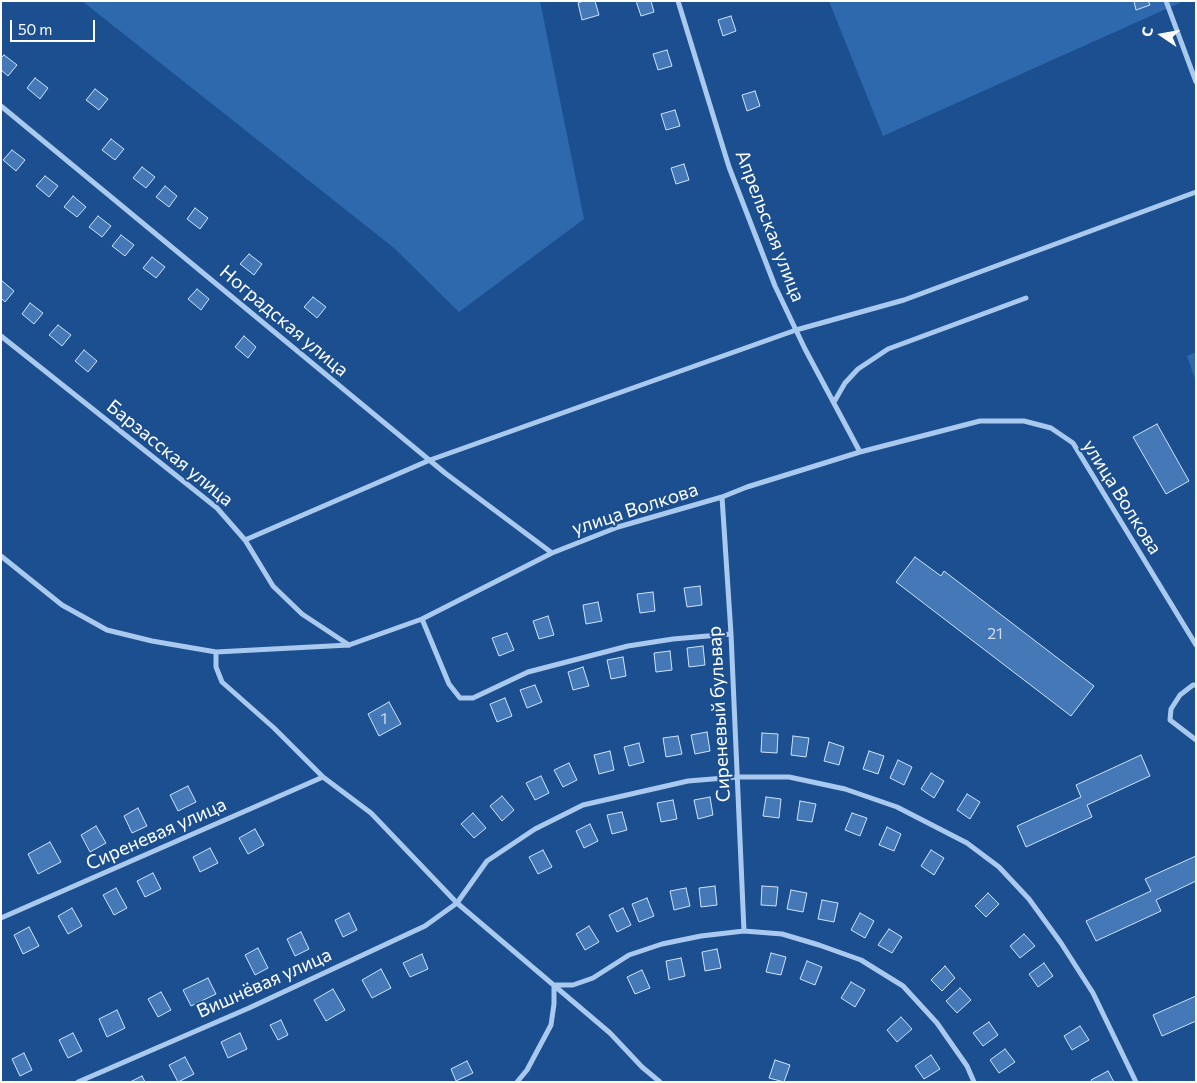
<!DOCTYPE html>
<html>
<head>
<meta charset="utf-8">
<style>
  body { margin:0 }
  #map { position:relative; width:1197px; height:1083px; overflow:hidden; background:#1b4f8f; font-family:Commissioner,sans-serif }
  canvas { display:block }
  .frame { position:absolute; inset:0; border:2px solid #fff; pointer-events:none }
  .north { position:absolute; left:1137px; top:10px; width:50px; height:50px; -webkit-text-stroke:4px #1b4f8f; paint-order:stroke; rotate:282deg; font-size:14px; font-weight:700; line-height:20px; text-align:center; color:#fff }
  .north::after { content:''; display:block; margin:auto; width:18px; height:22px; background:#fff; clip-path:polygon(50% 0,100% 100%,50% 72%,0 100%) }
  .scale { position:absolute; left:10px; top:20px; width:85px; height:22px; box-sizing:border-box; border:2px solid #fff; border-top:0; padding-left:6px; font-size:15px; line-height:18px; white-space:nowrap; color:#fff; -webkit-text-stroke:4px #1b4f8f; paint-order:stroke }
</style>
</head>
<body>
<div id="map">
<canvas width="1197" height="1083"></canvas>
<div class="frame"></div>
<div class="north">С</div>
<div class="scale">50 m</div>
</div>
<script>
const context = document.querySelector('canvas').getContext('2d');
context.lineJoin = 'round';
function fillPath(path, color) { context.fillStyle = color; context.fill(path, 'evenodd'); }
const shape = rows => new Path2D(rows.map(r => 'M' + r).join(''));
function trace(path, color, width, dash) { context.strokeStyle = color; context.lineWidth = width; context.lineCap = dash ? 'butt' : 'round'; context.setLineDash(dash || []); context.stroke(path); }
function write(font, color, halo, rows, align = 'center') {
  context.font = font + ' Commissioner,sans-serif'; context.lineWidth = 4; context.setLineDash([]); context.textBaseline = 'middle'; context.strokeStyle = halo; context.fillStyle = color; for (const [text, x, y, turn = 0] of rows) {
    context.save(); context.translate(x, y); context.rotate((+turn || 0) * Math.PI / 180); context.textAlign = isNaN(turn) ? turn : align; if (halo) context.strokeText(text, 0, 0); context.fillText(text, 0, 0); context.restore();
  }
}
fillPath(shape([
  [82,1,540,1,584,219,459,312,394,248],
  [829,1,1184,1,883,136],
  [1196,352,1196,382,1187,356]
]), '#2e69ad');
const building = shape([
  [583,1,595,1,599,15,582,20,578,3,583,1],
  [636,1,651,1,654,12,641,16,636,1],
  [1134,1,1148,1,1150,5,1136,10,1134,1],
  [731,16,736,31,723,36,718,20,731,16],
  [667,50,672,66,658,70,653,54,667,50],
  [4,55,17,65,8,76,1,70,1,58,4,55],
  [35,78,48,88,40,99,27,88,35,78],
  [95,89,108,99,99,110,86,100,95,89],
  [755,91,760,106,747,111,742,95,755,91],
  [675,110,680,126,666,130,661,114,675,110],
  [111,139,124,149,115,160,102,150,111,139],
  [12,150,25,160,16,171,3,160,12,150],
  [684,164,689,180,676,184,671,168,684,164],
  [142,167,155,177,146,188,133,178,142,167],
  [45,176,58,186,49,197,36,186,45,176],
  [165,186,177,196,169,207,156,197,165,186],
  [73,196,86,207,77,217,64,207,73,196],
  [195,208,208,218,200,229,187,219,195,208],
  [98,216,111,226,102,237,89,227,98,216],
  [121,235,134,245,125,256,112,246,121,235],
  [249,254,262,264,254,275,240,264,249,254],
  [152,257,165,267,156,278,143,268,152,257],
  [1,280,14,291,5,302,1,298,1,280],
  [197,289,209,299,201,310,188,299,197,289],
  [313,297,326,307,317,318,304,307,313,297],
  [30,303,43,313,34,324,22,314,30,303],
  [58,325,71,335,62,346,49,335,58,325],
  [244,336,256,347,248,358,235,347,244,336],
  [84,350,97,361,88,372,75,361,84,350],
  [1157,424,1189,481,1166,494,1133,437,1157,424],
  [915,557,941,576,944,571,1094,686,1071,716,896,582,915,557],
  [700,586,702,605,687,607,684,588,700,586],
  [653,592,655,611,640,613,637,594,653,592],
  [598,602,602,621,586,624,583,605,598,602],
  [548,616,554,635,539,639,533,621,548,616],
  [507,633,514,650,499,656,492,638,507,633],
  [703,646,705,665,689,667,687,648,703,646],
  [670,651,672,670,656,672,654,653,670,651],
  [623,657,626,676,611,679,607,660,623,657],
  [583,667,589,686,573,690,568,672,583,667],
  [535,685,542,702,527,708,520,690,535,685],
  [505,698,512,716,497,722,490,704,505,698],
  [389,702,401,724,379,736,368,714,389,702],
  [707,732,710,751,695,754,691,735,707,732],
  [762,733,778,734,777,753,761,752,762,733],
  [678,736,682,754,666,757,663,738,678,736],
  [793,736,809,738,806,757,791,755,793,736],
  [829,742,844,747,839,765,824,761,829,742],
  [639,743,644,762,629,766,624,747,639,743],
  [610,751,614,770,599,774,594,755,610,751],
  [869,751,884,756,878,774,863,769,869,751],
  [1141,755,1150,776,1087,805,1092,817,1026,847,1017,826,1081,797,1076,785,1141,755],
  [898,760,912,767,904,785,890,778,898,760],
  [569,763,577,780,563,787,554,770,569,763],
  [931,773,944,781,934,798,921,789,931,773],
  [541,776,549,793,535,800,526,783,541,776],
  [188,786,196,802,178,811,170,795,188,786],
  [967,794,980,802,970,819,957,810,967,794],
  [502,796,514,810,502,821,490,806,502,796],
  [710,797,713,815,698,819,694,800,710,797],
  [766,797,781,799,779,818,763,816,766,797],
  [673,800,677,819,661,822,657,803,673,800],
  [800,801,816,804,812,822,797,820,800,801],
  [138,808,147,826,132,833,124,816,138,808],
  [622,812,627,830,612,834,607,815,622,812],
  [473,813,486,828,474,838,461,824,473,813],
  [852,813,867,818,860,836,845,830,852,813],
  [590,824,598,841,584,848,576,831,590,824],
  [96,826,106,843,90,852,81,835,96,826],
  [887,827,901,834,894,851,879,845,887,827],
  [255,829,264,845,248,854,239,838,255,829],
  [50,842,61,862,38,874,28,854,50,842],
  [210,848,218,863,200,872,193,857,210,848],
  [543,850,552,867,538,874,529,857,543,850],
  [931,850,944,858,934,875,921,866,931,850],
  [1196,856,1196,881,1156,900,1161,911,1096,941,1086,921,1151,891,1145,879,1196,856],
  [153,873,161,889,145,897,137,881,153,873],
  [715,886,717,905,701,907,699,888,715,886],
  [762,886,778,887,776,906,761,905,762,886],
  [116,888,127,908,114,915,103,895,116,888],
  [686,888,690,906,674,910,670,891,686,888],
  [791,890,807,893,803,912,787,909,791,890],
  [988,893,999,904,986,917,975,906,988,893],
  [647,898,654,916,639,922,632,904,647,898],
  [822,900,838,903,834,922,818,919,822,900],
  [72,908,82,926,68,934,58,916,72,908],
  [623,908,631,925,617,932,609,915,623,908],
  [349,913,357,930,343,937,335,920,349,913],
  [860,913,874,921,865,938,851,930,860,913],
  [589,926,599,942,585,950,576,934,589,926],
  [29,927,39,946,23,954,14,935,29,927],
  [889,929,902,937,892,953,878,945,889,929],
  [301,932,309,949,295,956,287,939,301,932],
  [1024,934,1035,946,1020,958,1010,946,1024,934],
  [258,948,268,968,255,975,245,955,258,948],
  [717,949,721,968,705,971,702,952,717,949],
  [771,953,786,957,781,975,766,972,771,953],
  [422,954,428,969,410,977,403,963,422,954],
  [681,958,685,976,669,980,666,961,681,958],
  [807,961,822,967,815,985,800,979,807,961],
  [1044,963,1053,976,1038,987,1029,974,1044,963],
  [945,966,955,978,942,991,931,980,945,966],
  [381,969,391,988,372,998,362,980,381,969],
  [642,970,650,988,635,994,627,977,642,970],
  [208,978,216,994,191,1006,183,990,208,978],
  [851,982,865,990,855,1007,841,998,851,982],
  [960,988,971,1000,957,1013,946,1001,960,988],
  [333,989,345,1010,326,1021,314,1000,333,989],
  [161,992,171,1010,158,1017,148,999,161,992],
  [1196,996,1196,1021,1162,1036,1153,1015,1196,996],
  [117,1010,125,1028,107,1037,99,1019,117,1010],
  [901,1017,912,1029,897,1042,887,1030,901,1017],
  [281,1020,288,1035,278,1040,270,1025,281,1020],
  [989,1022,998,1035,983,1046,973,1033,989,1022],
  [1080,1026,1089,1040,1072,1050,1064,1036,1080,1026],
  [73,1033,82,1051,68,1058,59,1040,73,1033],
  [240,1033,247,1049,228,1058,221,1042,240,1033],
  [1005,1049,1015,1062,999,1073,990,1060,1005,1049],
  [24,1053,32,1070,20,1076,12,1059,24,1053],
  [931,1055,940,1069,924,1079,915,1066,931,1055],
  [185,1057,194,1074,178,1082,169,1065,185,1057],
  [775,1060,790,1065,784,1082,769,1078,775,1060],
  [467,1061,473,1073,456,1081,451,1069,467,1061],
  [1108,1071,1114,1082,1092,1082,1091,1080,1108,1071],
  [142,1076,145,1082,130,1082,142,1076]
]);
fillPath(building, '#4478b7');
trace(building, '#cfe3fa', 1);
trace(shape([
  [678,1,729,167,775,286,805,349,860,452],
  [1166,1,1196,82],
  [1,106,445,473,552,553],
  [1,336,217,508,245,540,273,586,302,614,349,645],
  [834,402,845,383,858,369,888,349,1026,298],
  [722,497,731,634,744,931],
  [245,540,430,460,796,330,904,300,1196,192],
  [1,556,62,605,107,630,152,641,216,652,349,645,422,619,552,553,618,527,722,497,747,487,860,452,980,421,1024,421,1051,428,1073,443,1196,645],
  [422,619,449,684,460,698,473,698,528,672,628,646,673,639,731,634],
  [216,652,216,667,222,682,274,728,323,777,371,813,457,903,610,1033,642,1067,660,1082],
  [1196,685,1193,685,1180,695,1171,709,1170,720,1196,740],
  [1,918,323,777],
  [554,985,573,985,593,978,629,955,662,944,701,936,744,931,782,934,819,945,861,960,903,986,937,1023,967,1066,974,1082],
  [78,1082,249,1008,425,926,457,903,487,861,535,829,583,805,688,781,737,777,789,777,845,789,897,807,967,843,999,867,1029,899,1061,943,1093,993,1136,1082],
  [517,1082,527,1070,551,1025,554,1004,554,985]
]), '#a9c9ee', 5);
write('16px', '#d0dded', null, [
  ["21",995,634],
  ["1",384,719]
]);
write('19px', '#fff', '#1b4f8f', [
  ["Апрельская улица",770,226,69],
  ["Ноградская улица",284,321,40],
  ["Барзасская улица",170,453,39],
  ["улица Волкова",1122,497,58],
  ["улица Волкова",635,509,-18],
  ["Сиреневый бульвар",719,714,-93],
  ["Сиреневая улица",156,834,-24],
  ["Вишнёвая улица",264,983,-24]
]);
</script>
</body>
</html>
